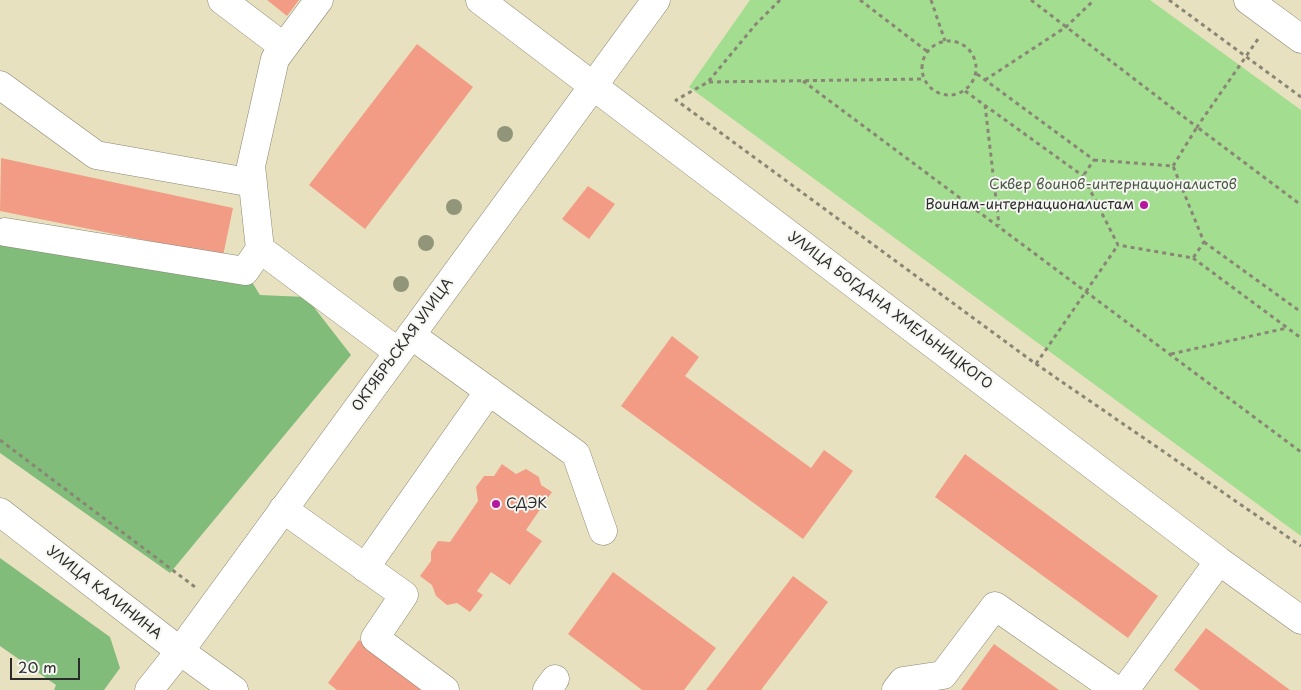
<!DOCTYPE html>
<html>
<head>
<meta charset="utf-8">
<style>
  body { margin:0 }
  #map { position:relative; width:1301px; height:690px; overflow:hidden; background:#e8e1bf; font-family:"Playpen Sans",sans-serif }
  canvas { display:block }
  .scale { position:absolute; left:10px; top:658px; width:70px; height:22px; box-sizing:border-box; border:2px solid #2b2b2b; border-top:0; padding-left:6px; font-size:15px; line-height:18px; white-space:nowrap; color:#2b2b2b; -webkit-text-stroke:4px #f6f6f2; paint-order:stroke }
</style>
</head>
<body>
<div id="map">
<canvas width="1301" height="690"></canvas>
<div class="scale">20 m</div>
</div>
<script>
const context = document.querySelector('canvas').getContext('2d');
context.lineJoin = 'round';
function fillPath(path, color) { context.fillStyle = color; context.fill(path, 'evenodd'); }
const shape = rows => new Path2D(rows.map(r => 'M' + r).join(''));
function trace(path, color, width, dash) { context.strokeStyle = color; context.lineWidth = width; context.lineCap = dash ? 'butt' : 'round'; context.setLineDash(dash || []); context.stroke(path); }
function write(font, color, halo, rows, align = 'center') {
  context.font = font + ' "Playpen Sans",sans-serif'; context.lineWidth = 4; context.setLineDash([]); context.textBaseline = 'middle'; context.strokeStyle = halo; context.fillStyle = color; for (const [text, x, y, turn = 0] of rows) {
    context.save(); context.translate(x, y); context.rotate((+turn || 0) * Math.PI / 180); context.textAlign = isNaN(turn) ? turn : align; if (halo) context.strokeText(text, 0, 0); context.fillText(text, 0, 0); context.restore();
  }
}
fillPath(shape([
  [750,0,1150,0,1301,110,1301,536,689,87]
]), '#a2dd90');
fillPath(shape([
  [0,236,245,271,260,295,306,297,351,355,170,573,0,453],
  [0,558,110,637,120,668,104,690,54,690,56,685,0,646]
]), '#81bc7a');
fillPath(shape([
  [267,0,299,0,287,16],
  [417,44,473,87,365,229,309,185],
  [1,158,233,208,223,256,0,211],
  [588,186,615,204,589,239,562,219],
  [672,336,699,357,685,376,811,468,824,450,853,471,803,539,621,406],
  [965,454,1158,596,1128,638,935,497],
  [502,464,516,474,526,469,539,477,541,485,552,492,526,530,542,541,510,585,491,572,477,591,483,595,470,612,457,603,447,605,436,596,432,585,420,576,431,561,431,552,438,541,450,542,478,501,476,487,484,476,494,476],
  [613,572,716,648,684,690,642,690,568,634],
  [793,576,828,602,761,690,706,690],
  [1206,628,1290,690,1200,690,1174,670],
  [359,640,426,690,337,690,328,683],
  [994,644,1059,690,961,690]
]), '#f39c85');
const minor = shape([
  [222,0,284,47],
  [480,0,1219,561,1301,620],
  [1248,0,1301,39],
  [0,85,96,155,253,183],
  [5,232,245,271,260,249,398,352],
  [260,249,251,166,275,59,319,0],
  [411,335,576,454,603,531],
  [283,509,404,595,375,638,445,690],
  [365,568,489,391],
  [547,690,555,679],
  [896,690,903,681,943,675,995,606,1116,690],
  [1125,690,1219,561]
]);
const major = shape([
  [0,512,180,651,234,690],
  [149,690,180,651,656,0]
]);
trace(minor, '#8a8675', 29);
trace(major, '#8a8675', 29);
trace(shape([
  [780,0,756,24,708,82,676,100,1036,364,1301,546],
  [860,0,928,52],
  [931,0,945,41],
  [1031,0,1197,127,1258,39],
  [1169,0,1301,97],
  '922 68a27 27 0 1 1 54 0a27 27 0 1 1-54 0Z',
  [977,74,1094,160],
  [985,80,1066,27,1094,0],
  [803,81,1301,452],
  [709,82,924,79],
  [965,91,1083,176],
  [985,105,999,225],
  [1094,160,1173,166,1204,242,1193,258,1118,245,1083,176,1094,160],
  [1173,166,1197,127,1301,205],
  [1204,242,1301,312],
  [1193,258,1301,338],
  [1171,354,1287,328],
  [1036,364,1118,245],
  [0,440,195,587]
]), '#8a8675', 3, [4, 4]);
trace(minor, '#fff', 28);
trace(major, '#fff', 28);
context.fillStyle = '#91967b';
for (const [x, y] of [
  [505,134],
  [454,207],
  [426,243],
  [401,284]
]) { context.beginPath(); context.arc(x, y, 8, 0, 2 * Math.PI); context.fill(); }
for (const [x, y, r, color] of [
  [1144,205,5,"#b5179e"],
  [496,504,5,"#b5179e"]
]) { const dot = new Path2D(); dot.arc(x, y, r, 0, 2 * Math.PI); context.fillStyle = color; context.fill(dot); trace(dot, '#f6f6f2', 2); }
write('14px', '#495844', '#f6f6f2', [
  ["Сквер воинов-интернационалистов",1113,185]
]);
write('14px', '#2b2b2b', '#f6f6f2', [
  ["Воинам-интернационалистам",1134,205],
  ["СДЭК",506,504,"left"]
], 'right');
write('14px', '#2b2b2b', '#f6f6f2', [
  ["УЛИЦА БОГДАНА ХМЕЛЬНИЦКОГО",890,311,37],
  ["ОКТЯБРЬСКАЯ УЛИЦА",403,345,-54],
  ["УЛИЦА КАЛИНИНА",104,593,38]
]);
</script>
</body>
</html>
